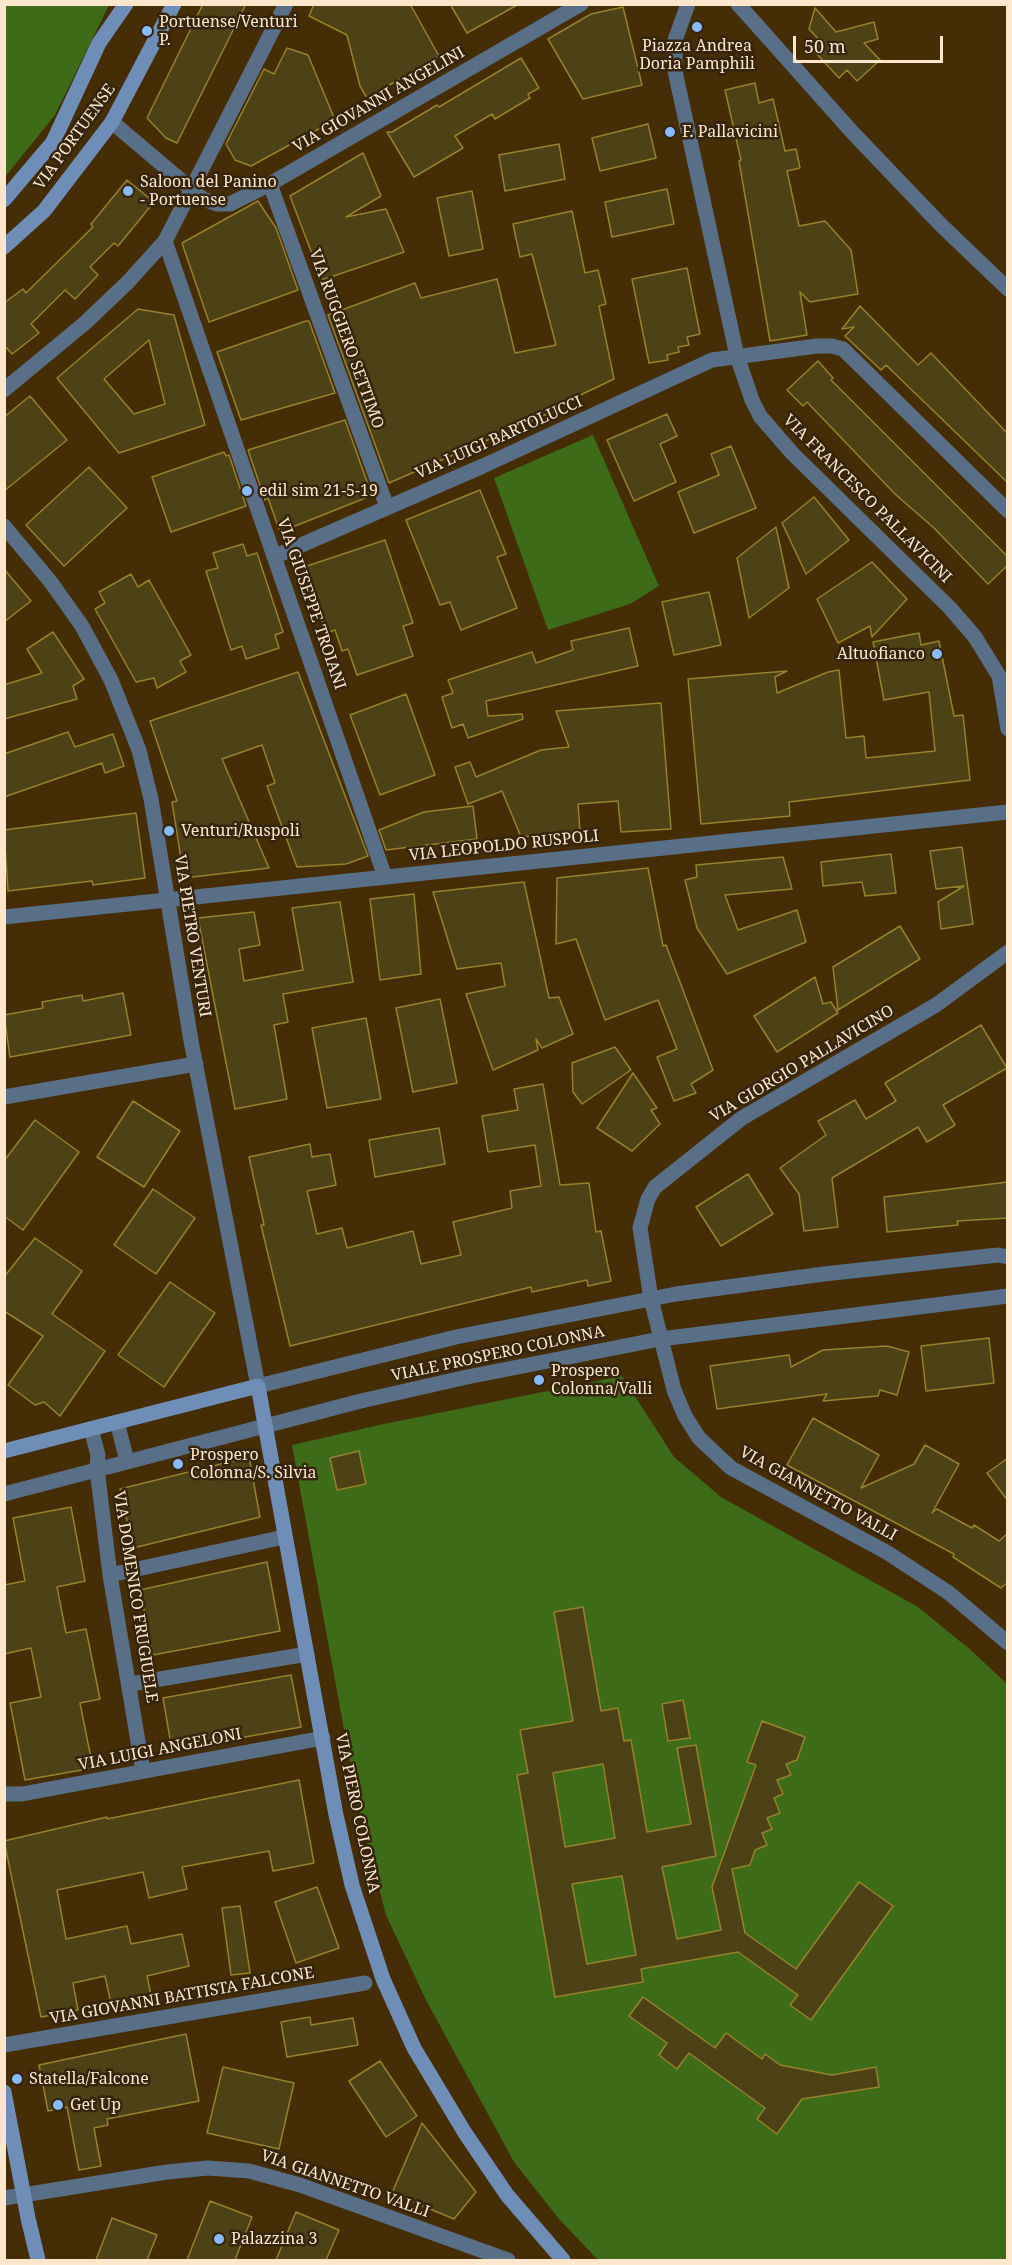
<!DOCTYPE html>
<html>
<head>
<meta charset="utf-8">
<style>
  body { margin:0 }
  #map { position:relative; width:1012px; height:2265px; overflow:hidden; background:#452d05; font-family:"Noto Serif",serif }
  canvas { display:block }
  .frame { position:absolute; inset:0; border:6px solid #fce7cc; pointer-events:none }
  .scale { position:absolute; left:793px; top:36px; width:150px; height:27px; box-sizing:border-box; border:3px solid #fce7cc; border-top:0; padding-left:8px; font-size:18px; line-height:21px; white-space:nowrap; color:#fce7cc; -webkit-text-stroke:4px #35250f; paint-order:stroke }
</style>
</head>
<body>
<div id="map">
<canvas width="1012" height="2265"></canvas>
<div class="frame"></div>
<div class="scale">50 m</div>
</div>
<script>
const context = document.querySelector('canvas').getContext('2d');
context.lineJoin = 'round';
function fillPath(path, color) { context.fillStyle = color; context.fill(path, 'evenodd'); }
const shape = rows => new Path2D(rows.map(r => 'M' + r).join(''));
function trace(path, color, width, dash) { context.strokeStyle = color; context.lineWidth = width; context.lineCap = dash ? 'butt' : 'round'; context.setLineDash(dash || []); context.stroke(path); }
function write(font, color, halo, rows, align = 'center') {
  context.font = font + ' "Noto Serif",serif'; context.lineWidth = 5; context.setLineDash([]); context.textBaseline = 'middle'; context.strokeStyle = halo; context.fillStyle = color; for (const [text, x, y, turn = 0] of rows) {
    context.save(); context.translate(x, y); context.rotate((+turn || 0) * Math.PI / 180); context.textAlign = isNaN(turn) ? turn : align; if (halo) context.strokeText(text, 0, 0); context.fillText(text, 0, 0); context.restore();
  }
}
fillPath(shape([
  [5,4,109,5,55,115,5,177],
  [593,435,659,586,630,604,548,630,494,478],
  [622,1376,674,1457,721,1497,918,1607,972,1651,1007,1684,1007,2260,598,2260,559,2219,514,2162,426,2000,386,1915,358,1806,292,1445,379,1425]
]), '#3d6b18');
const building = shape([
  [203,4,246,4,177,143,166,138,147,118,203,4],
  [314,4,410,4,439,56,367,98,360,86,347,35,309,16,314,4],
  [450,4,519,4,467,33,450,4],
  [623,7,642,85,583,99,548,39,591,14,623,7],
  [815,8,836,32,874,22,878,39,864,43,880,60,857,81,847,70,839,78,814,51,822,43,809,29,815,8],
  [287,48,308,55,335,120,251,166,235,160,226,144,264,69,274,74,287,48],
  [521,58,539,88,528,94,530,98,495,119,492,114,455,136,463,148,414,177,387,132,392,132,437,105,439,107,521,58],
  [755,83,759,103,773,99,785,151,796,149,800,168,787,171,799,226,825,221,851,250,858,294,810,302,800,292,807,335,770,341,739,161,741,160,725,90,755,83],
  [648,124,656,158,600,171,592,138,648,124],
  [559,144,565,179,505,191,499,155,559,144],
  [363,153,381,196,346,217,386,209,404,252,322,280,290,196,363,153],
  [127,180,154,202,118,246,114,243,90,267,98,275,75,299,65,290,31,324,39,333,12,354,4,345,4,303,23,289,26,293,93,227,91,224,127,180],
  [667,189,674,224,612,237,605,202,667,189],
  [472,191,483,249,449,256,437,198,472,191],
  [258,201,276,228,298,290,209,322,182,243,258,201],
  [572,211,585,273,598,270,606,304,599,306,614,379,551,409,552,412,389,483,328,315,415,283,421,298,497,279,515,353,556,345,532,254,520,257,513,224,572,211],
  [687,268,700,334,687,337,689,345,678,347,679,352,667,355,668,360,649,363,632,279,687,268],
  [860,306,918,365,931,353,1008,434,1008,483,886,365,881,370,845,336,854,327,842,329,860,306],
  [138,309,174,315,205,425,119,453,57,378,138,309],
  [149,340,165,404,134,414,104,379,149,340],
  [306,321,309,321,335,393,241,420,217,352,306,321],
  [818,361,833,378,831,380,1008,557,1008,565,988,584,934,528,895,494,807,402,803,406,787,390,818,361],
  [30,396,67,440,4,491,4,417,30,396],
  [667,414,677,436,660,444,676,482,634,501,607,440,667,414],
  [345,420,370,490,368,497,280,532,268,498,265,500,248,450,345,420],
  [731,446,756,508,694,533,678,492,719,475,711,454,731,446],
  [224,452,226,456,229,455,246,506,171,532,152,477,224,452],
  [89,467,127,508,64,566,26,525,89,467],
  [480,490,506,554,497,557,517,608,461,630,450,602,440,605,406,520,480,490],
  [814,497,849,540,806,574,782,523,814,497],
  [776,527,789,588,749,618,737,558,776,527],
  [385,540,413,623,403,626,413,656,357,675,348,649,342,651,335,630,326,633,304,567,385,540],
  [243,544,247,556,257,553,283,632,275,635,279,648,246,659,242,646,231,650,206,571,218,568,213,553,243,544],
  [872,562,907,599,872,637,870,626,838,643,817,599,872,562],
  [4,569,31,601,4,622,4,569],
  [131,574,138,587,149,580,191,655,180,661,186,672,157,688,154,678,136,682,95,609,105,603,99,592,131,574],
  [709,592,721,645,674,655,662,602,709,592],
  [629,628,638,666,486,701,488,716,522,714,523,719,468,738,463,724,452,728,442,697,453,693,448,680,532,652,536,663,573,650,571,641,629,628],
  [53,632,84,679,73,686,77,699,4,719,4,685,42,673,27,649,53,632],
  [919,633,921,645,939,641,954,716,963,715,970,780,789,802,790,816,701,824,688,679,787,671,775,677,777,693,828,672,839,670,846,738,864,736,866,758,935,751,929,692,884,700,873,642,919,633],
  [298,672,368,856,346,864,297,867,267,786,275,783,262,745,222,759,269,868,184,878,172,802,177,801,150,721,298,672],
  [406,694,435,775,380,795,350,715,406,694],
  [661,703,671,829,621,832,618,801,578,804,580,831,521,837,502,791,468,804,455,767,470,762,476,777,541,750,569,747,556,711,661,703],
  [68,732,75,747,113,734,124,766,105,773,102,763,4,797,4,754,68,732],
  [473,806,477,839,386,850,379,830,424,812,473,806],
  [136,813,145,878,93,885,92,881,8,891,4,830,136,813],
  [962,847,973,924,941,929,938,902,964,886,936,889,930,851,962,847],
  [891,854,896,893,865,896,862,882,823,886,821,862,891,854],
  [783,857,792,889,725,895,738,930,797,910,806,942,727,974,697,928,685,880,697,877,696,865,783,857],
  [648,868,663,946,666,945,713,1070,691,1084,696,1093,674,1101,657,1057,677,1049,658,1000,605,1020,576,939,556,944,557,878,648,868],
  [524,882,549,998,559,997,573,1034,542,1048,536,1039,538,1050,493,1070,466,994,505,986,501,963,457,969,433,892,524,882],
  [414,894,421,974,380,980,370,899,414,894],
  [340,902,353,982,283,994,288,1022,274,1025,287,1099,235,1109,198,918,254,912,260,945,239,949,244,981,303,970,292,908,340,902],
  [900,926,920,959,838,1010,833,967,900,926],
  [815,977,823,1004,831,1002,838,1013,777,1052,754,1016,815,977],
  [123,993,131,1035,10,1057,4,1015,43,1008,42,1002,82,995,83,1001,123,993],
  [440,999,457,1083,413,1092,396,1008,440,999],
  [366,1018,381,1099,327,1108,312,1028,366,1018],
  [981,1025,1007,1068,943,1105,955,1125,927,1142,918,1127,832,1178,838,1227,804,1231,799,1194,780,1168,826,1135,818,1121,855,1100,866,1119,896,1101,885,1083,981,1025],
  [615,1047,631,1070,582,1104,573,1092,572,1063,615,1047],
  [633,1073,657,1108,651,1110,660,1124,632,1151,597,1128,633,1073],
  [543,1084,560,1185,589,1183,596,1232,601,1231,611,1281,588,1286,587,1280,532,1292,531,1287,290,1346,261,1225,264,1225,249,1157,310,1144,312,1157,330,1154,336,1185,307,1191,317,1234,342,1228,347,1248,413,1231,421,1264,461,1255,453,1222,512,1208,510,1191,541,1186,535,1145,488,1152,482,1116,518,1110,514,1089,543,1084],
  [133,1101,180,1131,144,1187,97,1157,133,1101],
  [35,1120,79,1152,23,1230,4,1216,4,1161,35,1120],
  [439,1128,445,1164,375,1177,369,1140,439,1128],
  [748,1174,773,1214,721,1246,696,1207,748,1174],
  [1008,1182,1008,1218,957,1221,958,1225,887,1232,884,1197,1008,1182],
  [153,1189,195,1218,156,1274,114,1245,153,1189],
  [35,1238,82,1271,52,1314,105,1351,60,1416,44,1402,35,1405,8,1385,43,1336,4,1311,4,1277,35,1238],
  [170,1282,215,1313,164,1387,118,1355,170,1282],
  [989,1338,994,1383,926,1391,921,1346,989,1338],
  [887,1346,909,1352,897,1395,880,1390,878,1396,823,1401,827,1394,717,1409,710,1366,789,1355,791,1367,823,1350,887,1346],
  [813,1418,879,1455,861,1488,914,1464,925,1445,959,1464,932,1513,937,1509,972,1528,974,1525,999,1541,1008,1533,1008,1582,1001,1588,953,1557,954,1554,787,1465,813,1418],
  [359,1451,366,1484,337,1490,330,1458,359,1451],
  [249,1457,260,1517,133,1548,120,1489,249,1457],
  [1008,1458,1008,1501,987,1473,1008,1458],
  [71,1507,85,1581,57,1587,66,1633,86,1629,100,1699,80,1703,93,1768,25,1780,10,1703,41,1697,31,1648,4,1654,4,1585,25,1581,13,1518,71,1507],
  [267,1562,280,1631,153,1655,140,1590,267,1562],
  [583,1607,601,1711,618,1708,624,1741,631,1740,647,1832,691,1824,677,1748,696,1745,716,1856,662,1867,677,1939,721,1930,712,1887,756,1765,747,1762,762,1721,805,1737,797,1760,786,1764,791,1775,777,1780,783,1794,774,1798,780,1813,767,1818,772,1829,762,1833,767,1845,755,1850,750,1865,732,1869,745,1933,796,1969,859,1882,893,1906,811,2020,790,2005,798,1995,738,1952,641,1969,643,1982,555,1997,517,1775,528,1773,520,1730,573,1721,554,1612,583,1607],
  [603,1764,615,1838,565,1847,553,1773,603,1764],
  [622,1876,636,1955,587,1964,572,1884,622,1876],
  [291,1675,301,1727,172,1750,163,1698,291,1675],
  [683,1700,690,1738,668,1741,662,1704,683,1700],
  [299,1780,314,1863,273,1871,269,1851,182,1867,187,1889,149,1898,143,1872,57,1890,66,1939,127,1926,131,1944,182,1934,189,1966,147,1976,152,2000,112,2008,105,1976,73,1983,78,2010,41,2017,4,1841,107,1817,107,1819,299,1780],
  [317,1887,339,1948,296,1963,275,1902,317,1887],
  [240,1906,250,1973,231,1975,222,1908,240,1906],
  [643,1997,715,2048,726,2033,762,2059,765,2054,780,2065,832,2075,876,2067,879,2087,802,2099,777,2134,757,2119,765,2108,689,2053,677,2069,659,2055,667,2043,629,2016,643,1997],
  [310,2017,311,2025,353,2018,358,2045,287,2057,281,2022,310,2017],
  [186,2034,199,2101,107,2119,108,2125,94,2128,101,2166,79,2170,67,2107,48,2111,39,2065,186,2034],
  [380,2061,417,2116,386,2137,349,2081,380,2061],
  [223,2067,294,2083,279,2149,207,2133,223,2067],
  [422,2123,476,2192,454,2219,392,2193,422,2123],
  [210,2201,252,2217,235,2260,187,2260,210,2201],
  [296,2212,339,2230,326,2260,276,2260,296,2212],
  [112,2218,157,2235,147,2260,96,2260,112,2218]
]);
fillPath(building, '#4d4216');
trace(building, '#96812d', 1.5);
trace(shape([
  [688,4,675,40,675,71,737,356,752,400,760,416,792,453,950,608,975,637,999,676,1008,729],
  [738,4,853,133,941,225,1008,289],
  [112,122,203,199,217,204,230,204,270,184,581,4],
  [270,184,387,507],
  [165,241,385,877],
  [4,390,85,323,128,282,165,241,286,4],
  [4,526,50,581,82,626,111,680,139,750,151,799,191,1041,258,1386,456,1337,676,1294,824,1274,998,1255,1008,1257],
  [276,556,483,466,712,360,817,346,832,346,843,349,1008,511],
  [4,917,1008,812],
  [1008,952,936,1005,742,1118,655,1187,648,1199,640,1228,651,1299,674,1390,685,1416,699,1438,731,1468,888,1553,949,1593,1008,1643],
  [4,1097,196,1064],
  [117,1422,127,1461],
  [91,1429,98,1455,97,1469,110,1575,143,1771],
  [4,1494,361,1401,467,1377,660,1339,1008,1296],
  [110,1575,284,1537],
  [131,1684,307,1654],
  [4,1794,22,1794,323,1738],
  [4,2045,365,1983],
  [4,2198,167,2172,208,2168,249,2171,300,2185,508,2260]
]), '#596e87', 15);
trace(shape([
  [4,200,53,142,99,43,126,4],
  [4,247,44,211,112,122,174,4],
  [4,1451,258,1386,336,1815,352,1885,383,1979,414,2048,465,2133,507,2195,563,2260],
  [4,2092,28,2218,38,2260]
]), '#6e8eb7', 15);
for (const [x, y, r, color] of [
  [697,27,6,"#87bbfb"],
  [147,31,6,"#87bbfb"],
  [670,132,6,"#87bbfb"],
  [128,191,6,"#87bbfb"],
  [247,491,6,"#87bbfb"],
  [937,654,6,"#87bbfb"],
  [169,831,6,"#87bbfb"],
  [539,1380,6,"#87bbfb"],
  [178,1464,6,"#87bbfb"],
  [17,2079,6,"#87bbfb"],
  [58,2105,6,"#87bbfb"],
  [219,2239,6,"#87bbfb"]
]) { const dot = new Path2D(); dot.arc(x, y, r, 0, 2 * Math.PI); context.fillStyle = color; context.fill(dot); trace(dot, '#35250f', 2); }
write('16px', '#fce7cc', '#35250f', [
  ["Portuense/Venturi",159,22],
  ["P.",159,40],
  ["Piazza Andrea",697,46,"center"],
  ["Doria Pamphili",697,64,"center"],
  ["F. Pallavicini",682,132],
  ["Saloon del Panino",140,182],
  ["- Portuense",140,200],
  ["edil sim 21-5-19",259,491],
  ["Altuofianco",925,654,"right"],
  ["Venturi/Ruspoli",181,831],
  ["Prospero",551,1371],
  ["Colonna/Valli",551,1389],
  ["Prospero",190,1455],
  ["Colonna/S. Silvia",190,1473],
  ["Statella/Falcone",29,2079],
  ["Get Up",70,2105],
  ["Palazzina 3",231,2239]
], 'left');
write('16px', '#fce7cc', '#35250f', [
  ["VIA GIOVANNI ANGELINI",379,100,-30],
  ["VIA PORTUENSE",75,137,-54],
  ["VIA RUGGIERO SETTIMO",346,339,70],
  ["VIA LUIGI BARTOLUCCI",499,438,-24],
  ["VIA FRANCESCO PALLAVICINI",867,499,45],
  ["VIA GIUSEPPE TROIANI",311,604,71],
  ["VIA LEOPOLDO RUSPOLI",504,846,-6],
  ["VIA PIETRO VENTURI",192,936,81],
  ["VIA GIORGIO PALLAVICINO",802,1064,-31],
  ["VIALE PROSPERO COLONNA",498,1354,-12],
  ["VIA GIANNETTO VALLI",818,1494,29],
  ["VIA DOMENICO FRUGIUELE",135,1597,81],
  ["VIA LUIGI ANGELONI",160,1750,-11],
  ["VIA PIERO COLONNA",357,1813,78],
  ["VIA GIOVANNI BATTISTA FALCONE",182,1996,-10],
  ["VIA GIANNETTO VALLI",345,2184,19]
]);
</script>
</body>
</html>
